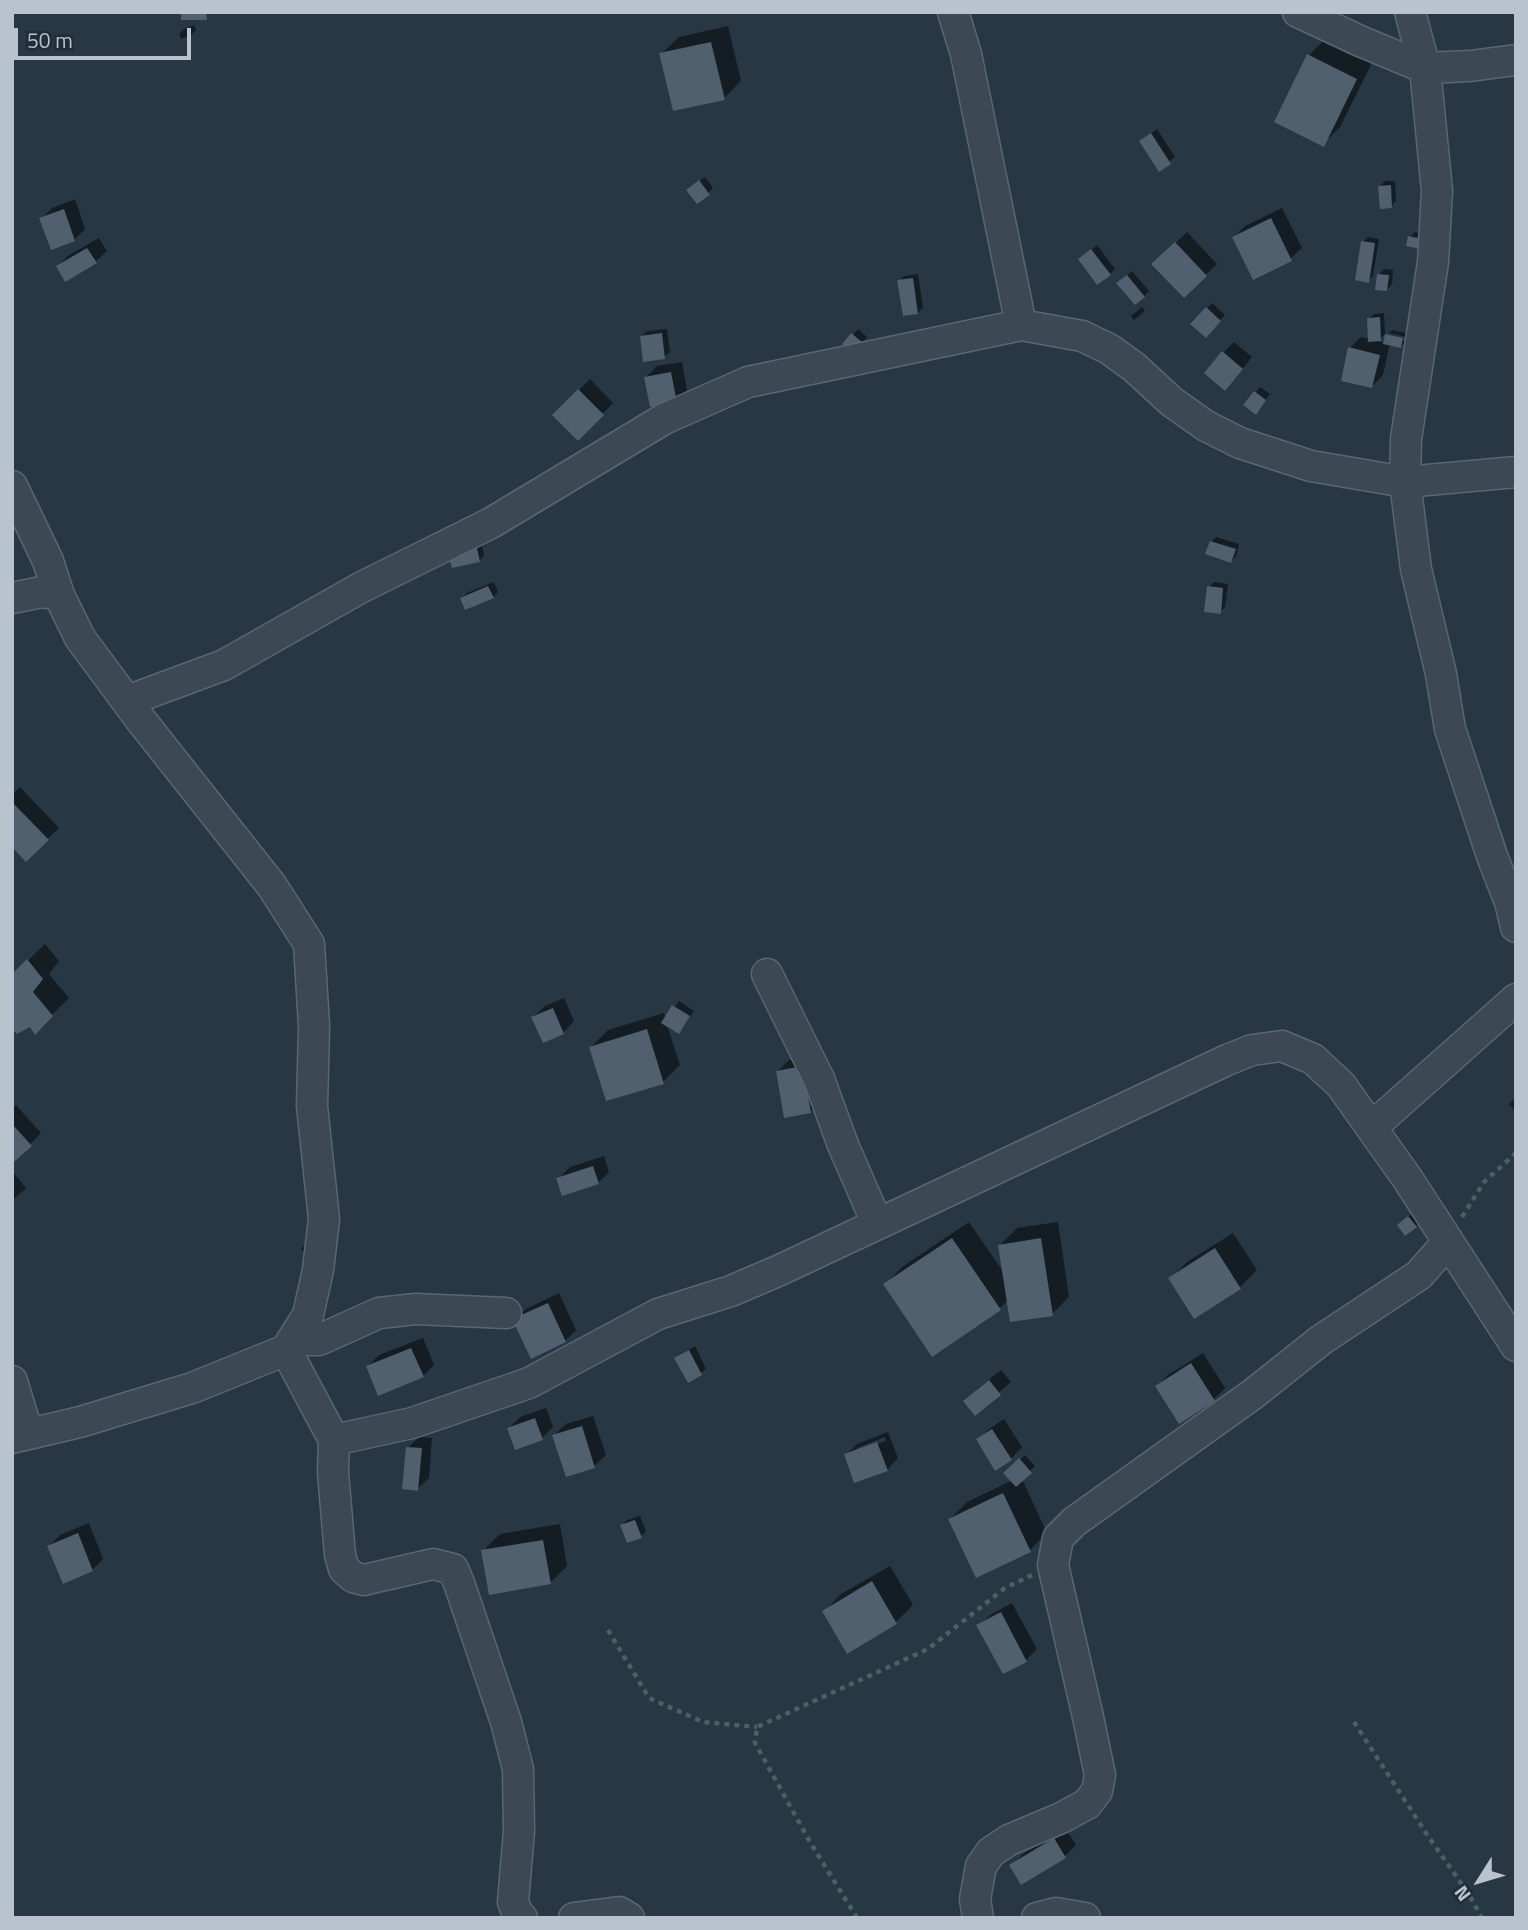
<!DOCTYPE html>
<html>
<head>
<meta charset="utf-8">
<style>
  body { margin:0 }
  #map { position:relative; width:1528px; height:1930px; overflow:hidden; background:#273744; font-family:"Titillium Web",sans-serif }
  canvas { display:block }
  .frame { position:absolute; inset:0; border:14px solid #b9c3cd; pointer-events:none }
  .north { position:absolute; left:1444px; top:1846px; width:70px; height:70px; -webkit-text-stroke:5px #202d39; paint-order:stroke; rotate:233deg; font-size:19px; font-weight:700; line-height:28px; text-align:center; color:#b9c3cd }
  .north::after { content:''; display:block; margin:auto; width:24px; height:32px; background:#b9c3cd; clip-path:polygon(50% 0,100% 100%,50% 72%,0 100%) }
  .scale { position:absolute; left:14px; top:28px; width:177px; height:32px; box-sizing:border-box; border:4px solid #b9c3cd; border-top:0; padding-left:9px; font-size:21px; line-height:24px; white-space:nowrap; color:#b9c3cd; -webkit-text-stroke:5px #202d39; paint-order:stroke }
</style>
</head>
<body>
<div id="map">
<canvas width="1528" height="1930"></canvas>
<div class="frame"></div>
<div class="north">N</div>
<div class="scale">50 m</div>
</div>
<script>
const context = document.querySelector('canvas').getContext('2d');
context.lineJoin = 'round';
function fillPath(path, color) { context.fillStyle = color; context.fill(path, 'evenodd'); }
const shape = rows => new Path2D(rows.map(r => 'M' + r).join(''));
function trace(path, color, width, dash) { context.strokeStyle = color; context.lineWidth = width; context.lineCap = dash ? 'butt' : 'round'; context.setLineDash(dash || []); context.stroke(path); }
fillPath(shape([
  [194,25,196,30,191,35,181,39,179,34,184,29],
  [728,26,741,81,724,98,661,54,679,37],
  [1326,38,1373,61,1340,127,1323,144,1309,55],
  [1157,129,1175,157,1159,169,1141,141],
  [705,177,713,188,708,193,693,185],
  [1385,181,1395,181,1396,201,1391,206,1380,186],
  [75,199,85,229,74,240,41,219,52,208],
  [1282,208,1302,248,1290,259,1234,237,1245,226],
  [1187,232,1217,264,1184,296,1154,264],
  [1415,232,1427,234,1426,242,1410,237],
  [1368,237,1379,239,1373,276,1368,281,1363,242],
  [99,238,107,251,95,262,58,266,69,255],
  [1097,245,1115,269,1110,274,1086,254],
  [1384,269,1393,270,1392,284,1387,290,1379,275],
  [1132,271,1149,291,1144,296,1123,278],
  [918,274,923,307,918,313,899,281,904,276],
  [1212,303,1225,315,1206,336,1193,324],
  [1142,307,1145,311,1134,320,1131,316],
  [1384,313,1385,334,1378,341,1385,343,1388,334,1388,337,1406,341,1401,346,1390,343,1383,375,1372,386,1350,348,1361,337,1370,339,1369,319,1374,314],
  [667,329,670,352,664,357,642,336,647,331],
  [858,329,867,337,859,347,845,344],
  [1392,330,1407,333,1407,337,1389,333],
  [1234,342,1252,357,1236,377,1223,353],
  [682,362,687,390,676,401,646,377,657,366],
  [590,379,613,403,578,439,554,415],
  [1260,387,1270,394,1260,407,1246,405],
  [1216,537,1239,544,1236,556,1231,561,1211,542],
  [482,544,484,556,479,561,450,554],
  [494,582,498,592,493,597,462,598,467,593],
  [1214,582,1228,584,1225,607,1220,612,1209,587],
  [20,787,59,828,26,859,12,845,12,794],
  [45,944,59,961,49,974,69,998,52,1015,30,1025,12,976],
  [564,998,574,1021,563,1033,533,1017,545,1006],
  [679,1001,694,1011,679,1032,667,1025,680,1065,663,1082,591,1047,608,1030,664,1013,666,1019],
  [814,1056,822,1100,811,1111,778,1071,789,1060],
  [1516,1098,1516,1112,1509,1104],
  [16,1105,41,1133,30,1144,12,1156,12,1109],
  [604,1156,609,1172,598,1183,558,1179,570,1167],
  [12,1171,26,1188,12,1201],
  [1414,1212,1420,1221,1416,1226,1404,1220],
  [969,1222,1004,1273,1000,1245,1017,1228,1058,1222,1069,1297,1052,1314,1008,1300,1000,1308,933,1354,885,1285,902,1267],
  [1233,1233,1257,1270,1240,1287,1195,1317,1170,1279,1187,1262],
  [310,1240,309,1259,301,1249],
  [559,1293,576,1330,565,1341,514,1320,526,1309],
  [423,1338,434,1365,423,1376,368,1366,379,1355],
  [695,1346,706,1369,688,1381,676,1359],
  [1203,1353,1225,1388,1214,1399,1179,1421,1157,1386,1168,1375],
  [1001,1370,1011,1382,975,1414,976,1390],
  [546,1408,553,1427,542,1438,509,1428,520,1417],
  [593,1416,606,1455,594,1466,554,1435,566,1424],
  [1004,1419,1022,1447,1011,1459,996,1468,978,1440,989,1429],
  [888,1432,898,1458,887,1470,846,1455,857,1444],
  [885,1437,886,1441,857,1451,857,1448],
  [419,1437,432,1438,429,1478,417,1489,408,1448],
  [1025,1455,1035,1466,1022,1479,1047,1533,1030,1550,950,1519,967,1502,1013,1480,1006,1473],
  [640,1516,646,1531,641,1536,622,1525,627,1520],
  [89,1523,103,1559,92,1570,49,1546,60,1535],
  [560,1524,567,1566,550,1583,483,1551,500,1534],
  [890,1566,913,1605,896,1622,848,1651,824,1612,841,1594],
  [1012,1603,1037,1649,1026,1660,979,1626,990,1615],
  [1065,1828,1076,1845,1065,1856,1022,1883,1012,1866,1023,1854]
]), '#0007');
fillPath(shape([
  [181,12,206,12,207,20,181,20],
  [711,42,725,100,673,111,659,53],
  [1307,54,1357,79,1324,147,1274,122],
  [1151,133,1171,164,1159,172,1139,141],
  [699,180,710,195,697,204,686,190],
  [1391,185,1392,208,1380,209,1378,186],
  [64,209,75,241,51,250,39,218],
  [1271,218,1292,261,1253,280,1232,237],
  [1408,236,1423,239,1421,249,1406,246],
  [1361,241,1375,243,1369,283,1355,280],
  [1175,242,1207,276,1184,298,1151,264],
  [87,248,97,263,65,282,56,266],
  [1091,249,1111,275,1097,285,1078,259],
  [1377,274,1389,275,1387,291,1375,290],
  [1127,275,1145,297,1135,305,1116,283],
  [913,278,918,314,903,316,897,280],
  [1206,307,1221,321,1206,338,1190,324],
  [1380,317,1381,341,1368,342,1367,318],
  [662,333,665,359,643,362,640,336],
  [851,333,863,343,855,354,842,344],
  [1385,334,1403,338,1401,348,1383,344],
  [1348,347,1380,355,1372,388,1341,381],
  [1222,351,1243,369,1225,391,1204,373],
  [671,372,677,403,650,407,644,377],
  [578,389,604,415,578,441,552,415],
  [1254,391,1266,400,1256,415,1243,405],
  [1210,541,1236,549,1231,563,1205,554],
  [477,548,480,562,452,568,448,554],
  [488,586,494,598,465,610,460,598],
  [1207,586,1223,588,1221,614,1204,612],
  [12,802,49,840,26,862,12,847],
  [27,959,43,979,33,992,53,1016,35,1035,30,1027,17,1034,12,1029,12,974],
  [672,1005,690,1016,679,1034,661,1023],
  [553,1008,564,1034,543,1043,531,1017],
  [647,1029,664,1084,606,1101,589,1047],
  [803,1066,811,1113,784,1118,776,1071],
  [12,1124,32,1146,15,1161,12,1159],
  [593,1166,599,1184,562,1196,556,1178],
  [1408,1216,1417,1227,1405,1236,1397,1225],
  [952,1238,1001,1310,932,1357,883,1284],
  [1041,1238,1053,1316,1010,1322,998,1245],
  [1215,1248,1241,1289,1194,1319,1168,1278],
  [548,1303,566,1342,531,1359,512,1319],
  [411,1348,424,1377,378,1396,366,1366],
  [689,1350,702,1375,688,1383,674,1358],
  [1191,1363,1215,1401,1179,1424,1155,1386],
  [989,1380,1001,1395,975,1416,963,1401],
  [535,1418,543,1440,515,1450,507,1428],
  [582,1426,595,1468,566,1477,552,1435],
  [992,1429,1012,1460,995,1471,976,1439],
  [877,1442,888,1471,854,1483,844,1454],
  [406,1447,422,1448,418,1491,402,1489],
  [1019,1458,1032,1473,1016,1487,1003,1473],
  [1003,1493,1031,1552,976,1578,948,1519],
  [635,1520,642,1538,627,1543,620,1525],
  [78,1533,93,1571,63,1584,47,1546],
  [543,1540,551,1584,489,1595,481,1550],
  [872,1581,897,1624,847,1654,822,1611],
  [1001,1612,1027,1662,1003,1674,976,1625],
  [1054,1838,1066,1858,1021,1885,1009,1865]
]), '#50606f');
const minor = shape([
  [953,12,966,54,1021,325],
  [1298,12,1360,41,1425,68,1470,66,1516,60],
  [1410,12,1425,68,1437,191,1433,262,1406,439,1405,482,1416,569,1441,674,1450,729,1492,856,1510,902,1516,927],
  [12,486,48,561,59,595,80,638,140,719,272,886,309,944,314,1026,312,1106,324,1219,318,1270,308,1315,286,1350,334,1440,333,1472,340,1555,344,1569,353,1577,364,1580,433,1564,453,1569,459,1583,506,1722,518,1769,519,1831,513,1902,517,1912,522,1918],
  [12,598,42,592,59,595],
  [127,701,224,665,360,588,491,523,664,419,748,382,1021,325,1082,336,1109,349,1134,367,1172,402,1206,426,1240,443,1311,466,1405,482,1516,472],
  [767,974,819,1079,843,1145,877,1223],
  [1372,1127,1516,999],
  [292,1340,319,1340,379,1313,416,1309,506,1313],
  [12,1381,28,1434],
  [12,1438,80,1422,192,1388,286,1350],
  [334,1440,412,1423,529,1383,658,1314,731,1291,780,1270,1227,1060,1252,1050,1282,1046,1313,1059,1341,1085,1407,1178,1516,1346],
  [574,1918,619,1912,629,1918],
  [978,1918,975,1899,981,1866,991,1852,1009,1840,1061,1818,1087,1804,1097,1791,1100,1775,1088,1717,1053,1565,1058,1538,1074,1522,1253,1394,1321,1340,1419,1275,1448,1242],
  [1037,1918,1056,1913,1085,1918]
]);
trace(minor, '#5a6671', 33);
trace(shape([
  [1462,1217,1484,1182,1516,1153],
  [608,1630,649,1698,703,1722,757,1727],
  [1354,1722,1426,1833,1468,1893,1482,1918],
  [857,1918,810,1842,755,1743,757,1727,928,1649,1005,1588,1032,1575]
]), '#486161', 4.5, [5, 5]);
trace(minor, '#3c4854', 30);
</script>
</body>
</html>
